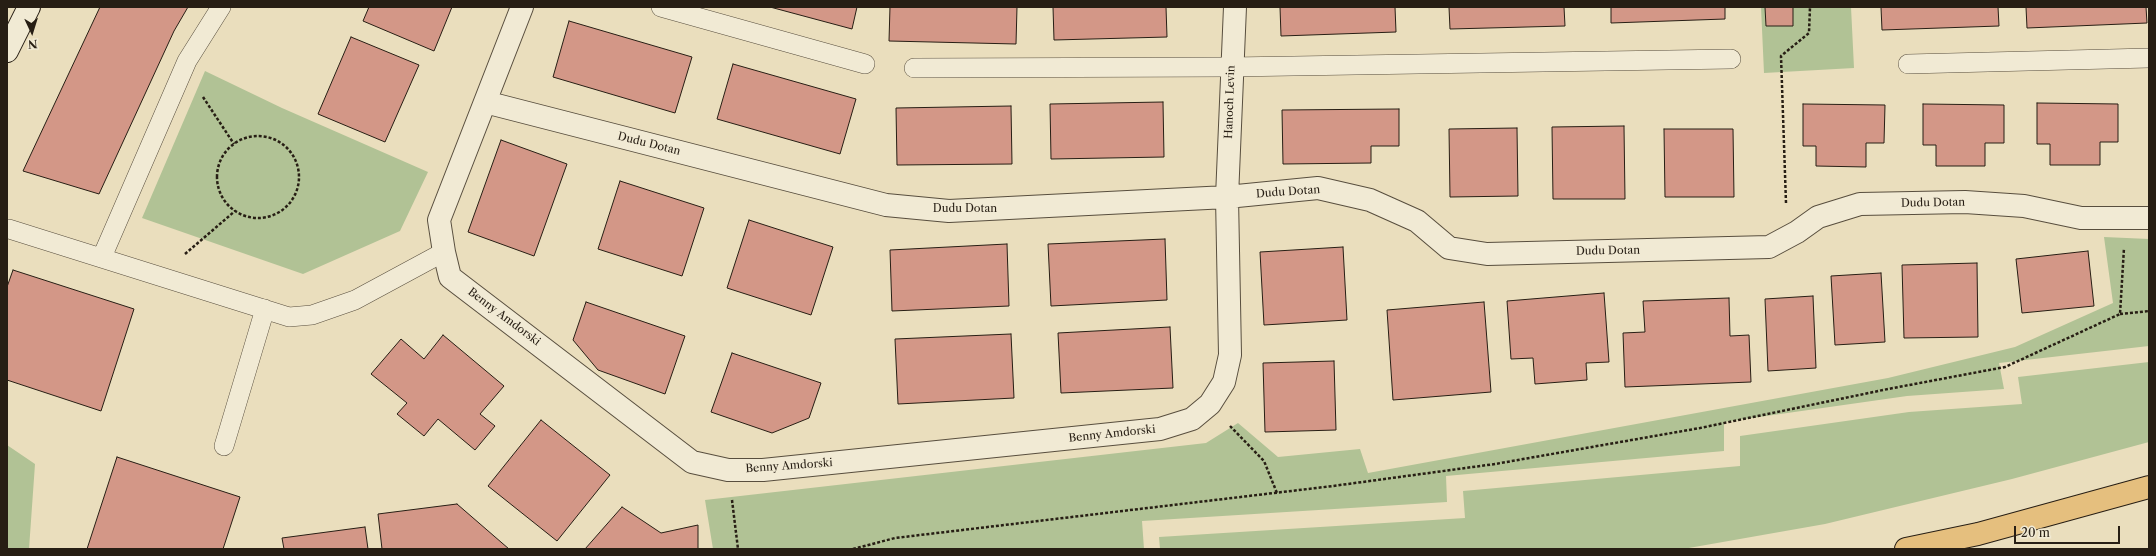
<!DOCTYPE html>
<html>
<head>
<meta charset="utf-8">
<style>
  body { margin:0 }
  #map { position:relative; width:2156px; height:556px; overflow:hidden; background:#eadebd; font-family:"Libre Caslon Text",serif }
  canvas { display:block }
  .frame { position:absolute; inset:0; border:8px solid #271e14; pointer-events:none }
  .north { position:absolute; left:12px; top:12px; width:40px; height:40px; -webkit-text-stroke:3px #f1ead4; paint-order:stroke; rotate:176deg; font-size:11px; font-weight:700; line-height:16px; text-align:center; color:#271e14 }
  .north::after { content:''; display:block; margin:auto; width:14px; height:18px; background:#271e14; clip-path:polygon(50% 0,100% 100%,50% 72%,0 100%) }
  .scale { position:absolute; left:2014px; top:526px; width:106px; height:18px; box-sizing:border-box; border:2px solid #271e14; border-top:0; padding-left:5px; font-size:12px; line-height:14px; white-space:nowrap; color:#271e14; -webkit-text-stroke:3px #f1ead4; paint-order:stroke }
</style>
</head>
<body>
<div id="map">
<canvas width="2156" height="556"></canvas>
<div class="frame"></div>
<div class="north">N</div>
<div class="scale">20 m</div>
</div>
<script>
const context = document.querySelector('canvas').getContext('2d');
context.lineJoin = 'round';
function fillPath(path, color) { context.fillStyle = color; context.fill(path, 'evenodd'); }
const shape = rows => new Path2D(rows.map(r => 'M' + r).join(''));
function trace(path, color, width, dash) { context.strokeStyle = color; context.lineWidth = width; context.lineCap = dash ? 'butt' : 'round'; context.setLineDash(dash || []); context.stroke(path); }
function write(font, color, halo, rows, align = 'center') {
  context.font = font + ' "Libre Caslon Text",serif'; context.lineWidth = 3.5; context.setLineDash([]); context.textBaseline = 'middle'; context.strokeStyle = halo; context.fillStyle = color; for (const [text, x, y, turn = 0] of rows) {
    context.save(); context.translate(x, y); context.rotate((+turn || 0) * Math.PI / 180); context.textAlign = isNaN(turn) ? turn : align; if (halo) context.strokeText(text, 0, 0); context.fillText(text, 0, 0); context.restore();
  }
}
fillPath(shape([
  [1761,7,1851,7,1854,68,1764,73],
  [205,71,282,108,428,172,400,231,303,274,142,218],
  [2104,237,2149,239,2149,346,1999,363,2004,389,1907,396,1724,422,1724,451,1446,476,1447,502,1142,521,1144,549,713,549,705,500,1206,443,1238,423,1278,457,1360,449,1368,473,1888,378,2015,347,2113,303],
  [2149,362,2149,442,2012,479,1825,524,1683,549,1160,549,1159,537,1465,518,1463,491,1740,466,1740,436,1909,412,2022,404,2018,377],
  [7,445,35,464,29,549,7,549]
]), '#b1c295');
const building = shape([
  [100,7,188,7,174,31,99,194,23,171,100,7],
  [369,7,452,7,434,51,363,21,369,7],
  [770,7,857,7,852,29,770,7],
  [890,7,1017,7,1016,44,889,41,890,7],
  [1053,7,1166,7,1167,37,1054,40,1053,7],
  [1280,7,1395,7,1396,32,1281,36,1280,7],
  [1449,7,1564,7,1565,26,1450,29,1449,7],
  [1611,7,1725,7,1725,19,1611,23,1611,7],
  [1765,7,1793,7,1793,26,1766,26,1765,7],
  [1881,7,1998,7,1999,26,1882,30,1881,7],
  [2026,7,2146,7,2147,23,2027,28,2026,7],
  [569,21,692,57,675,113,553,77,569,21],
  [351,37,419,65,385,142,318,114,351,37],
  [733,64,856,99,840,154,717,119,733,64],
  [1163,102,1164,157,1051,159,1050,104,1163,102],
  [2037,103,2118,104,2118,142,2100,142,2100,165,2050,165,2050,144,2037,144,2037,103],
  [1803,104,1885,105,1884,143,1866,143,1866,167,1816,166,1816,146,1803,146,1803,104],
  [1923,104,2004,105,2004,143,1985,143,1985,166,1936,166,1936,145,1923,145,1923,104],
  [1011,106,1012,164,897,165,896,108,1011,106],
  [1399,109,1399,146,1371,146,1371,163,1283,164,1282,110,1399,109],
  [1624,126,1625,199,1553,199,1552,127,1624,126],
  [1517,128,1518,196,1450,197,1449,129,1517,128],
  [1664,129,1733,129,1734,197,1665,197,1664,129],
  [501,140,567,164,534,256,468,232,501,140],
  [620,181,704,208,682,276,598,249,620,181],
  [749,220,833,247,811,315,727,288,749,220],
  [1165,239,1167,300,1051,306,1048,244,1165,239],
  [1007,244,1009,306,892,311,890,250,1007,244],
  [1343,247,1347,320,1264,325,1260,252,1343,247],
  [2088,251,2094,306,2022,313,2016,259,2088,251],
  [1977,263,1978,337,1904,338,1902,265,1977,263],
  [13,270,134,309,101,411,7,380,7,287,13,270],
  [1881,273,1885,342,1835,345,1831,276,1881,273],
  [1604,293,1609,362,1586,363,1587,380,1535,384,1533,358,1511,359,1507,301,1604,293],
  [1813,296,1816,368,1768,371,1765,299,1813,296],
  [1729,298,1730,336,1749,335,1751,382,1625,387,1623,333,1645,332,1643,301,1729,298],
  [586,302,685,336,665,394,598,370,573,340,586,302],
  [1484,302,1491,392,1393,400,1387,310,1484,302],
  [1170,327,1173,388,1061,393,1058,333,1170,327],
  [1011,334,1014,398,898,404,895,339,1011,334],
  [443,335,504,386,480,414,495,426,475,450,438,419,424,436,397,414,407,403,371,374,401,339,424,359,443,335],
  [732,353,821,383,809,418,772,433,711,412,732,353],
  [1334,361,1336,430,1265,432,1263,363,1334,361],
  [541,420,610,475,557,541,488,486,541,420],
  [117,457,240,497,223,549,87,549,117,457],
  [457,504,509,549,382,549,378,514,457,504],
  [622,507,661,533,698,525,698,549,585,549,622,507],
  [365,527,368,549,284,549,282,538,365,527]
]);
fillPath(building, '#d39787');
trace(building, '#271e14', 1);
const service = shape([
  [661,7,865,64],
  [1908,64,2149,58],
  [914,68,1231,67,1731,59],
  [9,229,289,317,312,315,355,300,444,252],
  [102,257,187,61,221,7],
  [224,446,265,309]
]);
const minor = shape([
  [522,7,439,220,444,252,450,277,692,462,728,470,763,470,1160,429,1192,419,1210,404,1224,382,1230,355,1227,197,1235,7],
  [485,102,886,205,949,211,1227,197,1318,188,1370,200,1417,221,1449,248,1487,254,1769,247,1797,232,1818,217,1860,204,1965,202,2024,206,2081,218,2149,218]
]);
const secondary = shape([
  [7,51,29,7]
]);
const trunk = shape([
  [1906,549,1978,534,2149,487]
]);
trace(service, '#584e3e', 20);
trace(minor, '#584e3e', 24);
trace(secondary, '#271e14', 24);
trace(trunk, '#271e14', 24);
trace(shape([
  [203,97,234,144],
  '217 177a41 41 0 1 1 82 0a41 41 0 1 1-82 0Z',
  [1786,203,1781,56,1809,33,1810,7],
  [185,254,235,211],
  [2120,314,2149,311],
  [1230,426,1264,461,1277,493],
  [732,500,738,549],
  [853,549,895,538,1333,486,1495,464,1700,428,1888,389,2005,367,2120,314,2124,248]
]), '#271e14', 2.5, [3, 2]);
trace(service, '#f1ead4', 19);
trace(minor, '#f1ead4', 22);
trace(secondary, '#f1ead4', 22);
trace(trunk, '#e5bf7e', 22);
write('11px', '#271e14', '#f1ead4', [
  ["Hanoch Levin",1230,102,-88],
  ["Dudu Dotan",649,144,14],
  ["Dudu Dotan",1288,192,-4],
  ["Dudu Dotan",1933,203,-1],
  ["Dudu Dotan",965,209],
  ["Dudu Dotan",1608,251,-1],
  ["Benny Amdorski",504,317,37],
  ["Benny Amdorski",1112,434,-6],
  ["Benny Amdorski",789,466,-4]
]);
</script>
</body>
</html>
